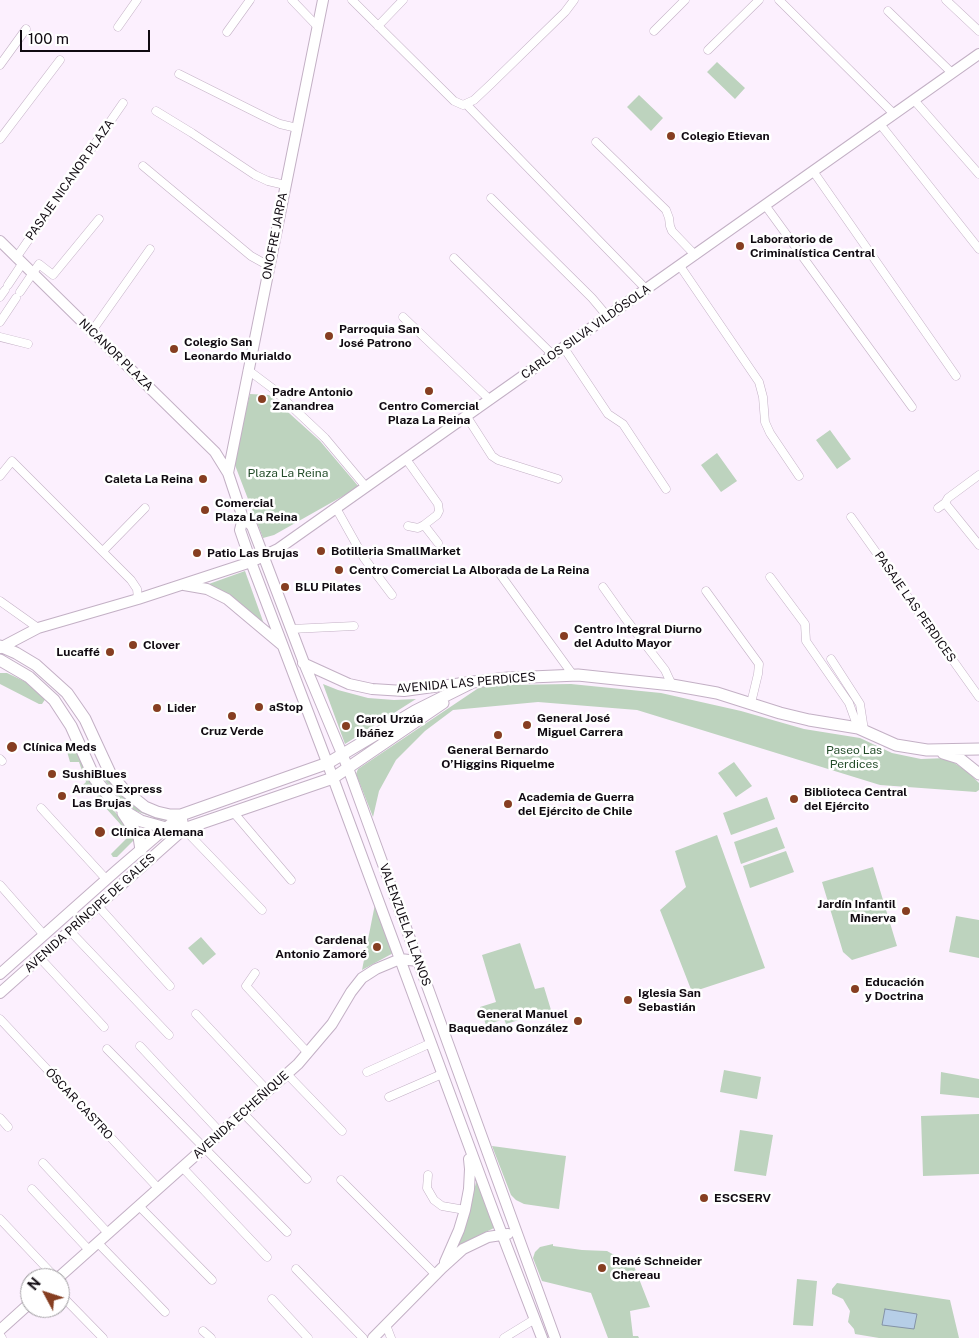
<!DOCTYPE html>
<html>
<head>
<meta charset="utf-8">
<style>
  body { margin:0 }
  #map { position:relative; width:979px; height:1338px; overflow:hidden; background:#fcf0fe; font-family:"Public Sans",sans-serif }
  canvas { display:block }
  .north { position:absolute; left:20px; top:1268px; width:50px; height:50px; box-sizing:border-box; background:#fff; border:1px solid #9f9da0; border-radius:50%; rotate:310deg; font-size:14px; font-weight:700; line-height:20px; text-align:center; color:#100a11 }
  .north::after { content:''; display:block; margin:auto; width:18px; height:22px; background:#863e21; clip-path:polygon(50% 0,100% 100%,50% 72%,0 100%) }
  .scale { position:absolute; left:20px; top:30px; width:130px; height:22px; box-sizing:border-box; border:2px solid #100a11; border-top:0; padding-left:6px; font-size:15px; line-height:18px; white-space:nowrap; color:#100a11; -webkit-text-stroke:4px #fff; paint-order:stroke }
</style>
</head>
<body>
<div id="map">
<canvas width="979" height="1338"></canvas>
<div class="north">N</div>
<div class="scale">100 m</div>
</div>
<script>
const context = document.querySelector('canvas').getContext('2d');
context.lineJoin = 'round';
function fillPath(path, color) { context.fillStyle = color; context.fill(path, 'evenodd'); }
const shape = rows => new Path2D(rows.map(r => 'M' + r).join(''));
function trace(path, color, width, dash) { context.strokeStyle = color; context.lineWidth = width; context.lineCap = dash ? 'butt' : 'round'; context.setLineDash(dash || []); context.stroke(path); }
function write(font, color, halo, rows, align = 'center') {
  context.font = font + ' "Public Sans",sans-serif'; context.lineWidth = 5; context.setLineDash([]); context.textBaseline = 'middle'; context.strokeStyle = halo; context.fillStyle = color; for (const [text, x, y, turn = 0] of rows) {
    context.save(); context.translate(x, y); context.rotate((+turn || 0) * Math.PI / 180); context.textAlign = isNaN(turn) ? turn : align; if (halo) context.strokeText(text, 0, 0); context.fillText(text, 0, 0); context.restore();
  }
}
fillPath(shape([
  [717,62,745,88,735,99,707,72],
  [639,95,663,118,651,131,627,107],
  [250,394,269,395,320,441,359,487,274,535,263,538,233,460],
  [830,430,851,459,837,469,816,440],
  [717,453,737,481,721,492,701,465],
  [245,571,264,624,206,585],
  [0,673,7,673,26,682,46,698,42,704,39,704,0,684],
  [323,684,338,690,368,698,394,700,416,699,345,744],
  [571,684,661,693,741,711,804,729,860,738,892,753,921,759,947,758,968,772,979,783,979,790,976,792,880,785,637,710,538,702,453,710,425,731,396,760,379,791,373,817,356,774,358,769,480,687,507,685],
  [76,746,94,786,87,792,84,792,82,788,82,786,86,782,79,762,70,762,66,748],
  [734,762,752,786,736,797,718,773],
  [106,772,169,820,166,821,158,819,136,811,121,800,100,775],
  [100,793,136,838,117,857,113,857,111,854,130,835,104,806,99,810,93,803,93,801],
  [767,797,775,819,731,835,723,813],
  [777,827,785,848,741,864,734,842],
  [717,835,765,968,692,992,660,910,686,887,675,851],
  [786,851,794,872,750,888,743,866],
  [873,867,897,946,852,960,843,952,822,882],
  [376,899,397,951,362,970],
  [956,916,979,920,979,958,949,952],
  [201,937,216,954,203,965,188,948],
  [520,943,535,989,544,987,551,1010,506,1024,504,1019,486,1025,480,1007,496,1002,482,955],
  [724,1070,761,1077,757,1099,720,1092],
  [941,1072,979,1079,979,1098,940,1094],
  [979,1114,979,1174,923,1176,921,1116],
  [740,1130,773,1135,766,1176,734,1171],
  [492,1146,566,1156,559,1209,524,1204,516,1200,511,1195],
  [477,1179,494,1228,455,1247,471,1202],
  [553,1244,553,1246,582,1250,607,1251,634,1266,650,1307,630,1311,633,1336,638,1336,639,1338,608,1338,591,1293,542,1281,533,1258,535,1252,540,1247],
  [797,1279,817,1281,813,1326,793,1325],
  [837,1283,950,1300,959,1338,879,1338,855,1334,854,1329,848,1322,850,1311,843,1299,832,1294,832,1289]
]), '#bdd3be');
const water = shape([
  [885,1309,917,1314,914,1329,882,1325,885,1309]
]);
fillPath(water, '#b6cee7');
trace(water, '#8493a7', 1);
const street = shape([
  [292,0,317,26],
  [352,0,454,101,463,105,474,100,491,84,565,12,574,0],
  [779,0,894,114],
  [946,0,979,31],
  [888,11,952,73],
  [378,26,403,0],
  [118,27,137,0],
  [654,31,685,0],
  [227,32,250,0],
  [708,50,759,0],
  [0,65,26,29],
  [179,74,265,117,280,124,297,128],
  [914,100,979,174],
  [466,104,646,289],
  [156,111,192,133,255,175,268,181,285,185],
  [880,124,979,249],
  [0,139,60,60],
  [596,142,666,210,669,218,670,226,672,231,695,255],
  [143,166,251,256,269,266],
  [813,171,956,376],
  [491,198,592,298,608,317],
  [765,205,912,407],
  [16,258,123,103],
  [454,258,553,355],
  [680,266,759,382,763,397,765,422,770,433,799,476],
  [8,285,22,264],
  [20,292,39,264,53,275,99,219],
  [0,297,5,290],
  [403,317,490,400],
  [0,322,16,298],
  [92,331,150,249],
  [0,337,28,344],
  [564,348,608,414,623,424,666,489],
  [248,370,272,388,325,438,366,487],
  [467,417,492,456,498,460,558,479],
  [406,459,438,504,439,511,437,515,424,525,418,528,408,526],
  [0,476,12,461,131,580,137,589,138,599],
  [945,503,948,498,979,475],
  [336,508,364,558,392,595],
  [938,508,945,503,979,545],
  [851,517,979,697],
  [424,525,438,543],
  [103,551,145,508],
  [497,570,573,675],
  [770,577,805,624,806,641,849,703,858,728],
  [603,587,625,618,665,670,672,685],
  [706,591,759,664,758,674,751,703],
  [0,601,38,628],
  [291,629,354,626],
  [831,659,860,704,864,730],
  [0,759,2,761],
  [41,808,106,879],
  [234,813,291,880],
  [184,829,262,910],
  [0,885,44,935],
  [98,906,170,986],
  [70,931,169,1035],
  [40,958,104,1027],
  [255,973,246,986,308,1053],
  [196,1014,268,1091],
  [0,1019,158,1188],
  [140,1046,221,1133],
  [107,1049,287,1232],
  [367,1072,431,1043],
  [287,1074,342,1131],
  [389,1097,442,1074],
  [243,1113,307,1179],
  [0,1118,8,1127],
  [43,1163,108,1233],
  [182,1167,267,1257],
  [428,1175,427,1188,434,1200,442,1206,465,1210],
  [341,1180,436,1275],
  [32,1189,89,1250],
  [139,1206,212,1280],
  [0,1219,56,1278],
  [98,1243,165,1312],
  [296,1269,363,1338],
  [60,1294,103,1338],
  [272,1299,308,1338],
  [386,1325,391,1338],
  [203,1331,211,1338],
  [0,1335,2,1338],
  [504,1338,535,1319]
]);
const secondary = shape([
  [0,241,215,452,228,473,243,518,252,526,304,663,348,768,555,1338],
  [228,473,323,0],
  [243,518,240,530,251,562,333,778,495,1216,542,1338],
  [184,585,207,589,227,599,283,646],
  [0,648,38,628,138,599,251,562,278,549,979,54],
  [303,663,349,684,372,689,404,691,470,682],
  [0,974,117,870,181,815],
  [0,993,184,829,181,815],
  [445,1262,459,1230,465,1210,469,1189,470,1169,469,1159],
  [58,1278,298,1064,332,1024,351,992,362,978,376,969,400,959,418,961],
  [0,1330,30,1303],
  [373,1338,442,1268,463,1249,488,1237,508,1234]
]);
const primary = shape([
  [0,646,16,653,36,665,67,693,85,719,110,773,124,790,145,807,157,812,170,815,181,815,328,763,415,711,473,682,508,678,578,675,672,685,717,693,780,713,809,720,858,728,896,745,927,750,979,749],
  [0,660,29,677,54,700,71,726,95,779,112,800,126,812,141,821,166,828,184,829,333,778,443,703],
  [943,753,959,758,979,774],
  [123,813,139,837,141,850]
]);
trace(street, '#c3b0c5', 9);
trace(secondary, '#c3b0c5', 12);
trace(primary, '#c3b0c5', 13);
trace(street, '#fff', 8);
trace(secondary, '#fff', 10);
trace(primary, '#fff', 11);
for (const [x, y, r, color] of [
  [671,136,5,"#863e21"],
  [740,246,5,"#863e21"],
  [329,336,5,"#863e21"],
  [174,349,5,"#863e21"],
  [429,391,5,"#863e21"],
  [262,399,5,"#863e21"],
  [203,479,5,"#863e21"],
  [205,510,5,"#863e21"],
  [321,551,5,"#863e21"],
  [197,553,5,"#863e21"],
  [339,570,5,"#863e21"],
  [285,587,5,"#863e21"],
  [564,636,5,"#863e21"],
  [133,645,5,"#863e21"],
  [110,652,5,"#863e21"],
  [259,707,5,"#863e21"],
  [157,708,5,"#863e21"],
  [232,716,5,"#863e21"],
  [527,725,5,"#863e21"],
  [346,726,5,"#863e21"],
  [498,735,5,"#863e21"],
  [12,747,6,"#863e21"],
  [52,774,5,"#863e21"],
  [62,796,5,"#863e21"],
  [794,799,5,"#863e21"],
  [508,804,5,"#863e21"],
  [100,832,6,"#863e21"],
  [906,911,5,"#863e21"],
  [377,947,5,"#863e21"],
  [855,989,5,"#863e21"],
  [628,1000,5,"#863e21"],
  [578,1021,5,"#863e21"],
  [704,1198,5,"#863e21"],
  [602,1268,5,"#863e21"]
]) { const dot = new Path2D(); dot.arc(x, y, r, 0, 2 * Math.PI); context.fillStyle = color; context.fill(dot); trace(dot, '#fff', 2); }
write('bold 12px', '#100a11', '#fff', [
  ["Colegio Etievan",681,136],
  ["Laboratorio de",750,239],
  ["Criminalística Central",750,253],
  ["Parroquia San",339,329],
  ["José Patrono",339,343],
  ["Colegio San",184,342],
  ["Leonardo Murialdo",184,356],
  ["Padre Antonio",272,392],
  ["Zanandrea",272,406],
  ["Centro Comercial",429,406,"center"],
  ["Plaza La Reina",429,420,"center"],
  ["Caleta La Reina",193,479,"right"],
  ["Comercial",215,503],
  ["Plaza La Reina",215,517],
  ["Botilleria SmallMarket",331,551],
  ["Patio Las Brujas",207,553],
  ["Centro Comercial La Alborada de La Reina",349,570],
  ["BLU Pilates",295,587],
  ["Centro Integral Diurno",574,629],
  ["del Adulto Mayor",574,643],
  ["Clover",143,645],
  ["Lucaffé",100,652,"right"],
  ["aStop",269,707],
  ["Lider",167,708],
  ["General José",537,718],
  ["Miguel Carrera",537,732],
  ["Carol Urzúa",356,719],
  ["Ibáñez",356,733],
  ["Cruz Verde",232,731,"center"],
  ["Clínica Meds",23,747],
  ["General Bernardo",498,750,"center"],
  ["O’Higgins Riquelme",498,764,"center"],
  ["SushiBlues",62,774],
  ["Arauco Express",72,789],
  ["Las Brujas",72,803],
  ["Biblioteca Central",804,792],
  ["del Ejército",804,806],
  ["Academia de Guerra",518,797],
  ["del Ejército de Chile",518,811],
  ["Clínica Alemana",111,832],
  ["Jardín Infantil",896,904,"right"],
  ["Minerva",896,918,"right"],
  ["Cardenal",367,940,"right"],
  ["Antonio Zamoré",367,954,"right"],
  ["Educación",865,982],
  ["y Doctrina",865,996],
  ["Iglesia San",638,993],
  ["Sebastián",638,1007],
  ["General Manuel",568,1014,"right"],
  ["Baquedano González",568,1028,"right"],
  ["ESCSERV",714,1198],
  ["René Schneider",612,1261],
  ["Chereau",612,1275]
], 'left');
write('12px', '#100a11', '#fff', [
  ["PASAJE NICANOR PLAZA",70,180,-55],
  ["ONOFRE JARPA",275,236,-79],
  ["CARLOS SILVA VILDÓSOLA",586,332,-35],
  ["NICANOR PLAZA",116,355,44],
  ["PASAJE LAS PERDICES",915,607,55],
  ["AVENIDA LAS PERDICES",466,683,-5],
  ["AVENIDA PRÍNCIPE DE GALES",90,913,-42],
  ["VALENZUELA LLANOS",405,925,70],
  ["ÓSCAR CASTRO",79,1104,47],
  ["AVENIDA ECHEÑIQUE",241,1115,-42]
]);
write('12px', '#244c2a', '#fff', [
  ["Plaza La Reina",288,473],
  ["Paseo Las",854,750],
  ["Perdices",854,764]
]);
</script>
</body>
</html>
